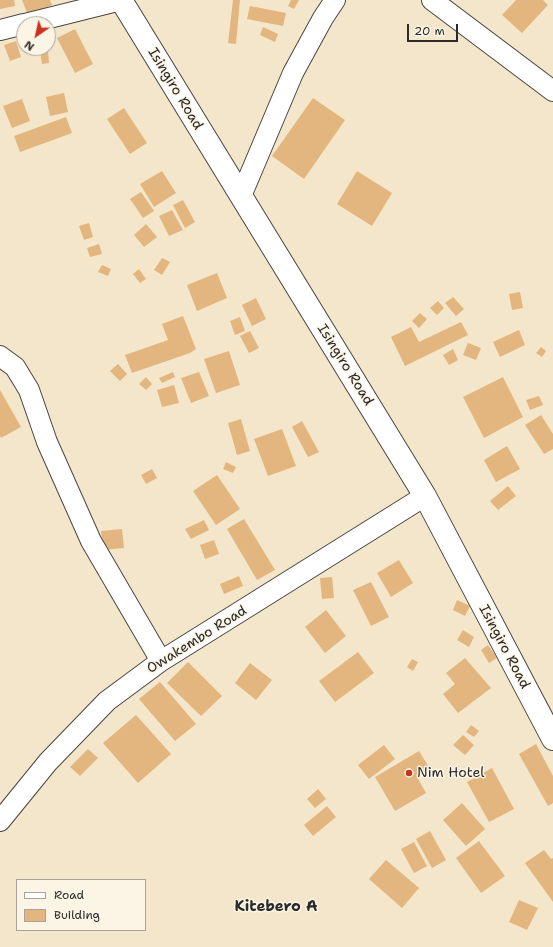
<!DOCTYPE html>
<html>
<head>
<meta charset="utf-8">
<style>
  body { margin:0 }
  #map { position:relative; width:553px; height:947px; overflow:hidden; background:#f4e6ca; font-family:"Shantell Sans",sans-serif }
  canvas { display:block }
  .legend { position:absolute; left:16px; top:879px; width:130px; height:52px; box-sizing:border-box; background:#fcf5e5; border:1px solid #a8a49b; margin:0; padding:5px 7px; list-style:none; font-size:12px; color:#2b2b2b }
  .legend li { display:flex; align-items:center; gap:8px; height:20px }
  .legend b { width:20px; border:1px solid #a8a49b }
  .north { position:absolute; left:16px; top:16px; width:40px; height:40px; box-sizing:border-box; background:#fcf5e5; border:1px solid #a8a49b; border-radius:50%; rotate:214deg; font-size:11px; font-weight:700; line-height:16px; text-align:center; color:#2b2b2b }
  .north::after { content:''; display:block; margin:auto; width:14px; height:18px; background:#c8321e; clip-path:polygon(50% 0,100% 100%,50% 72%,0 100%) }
  .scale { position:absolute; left:407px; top:24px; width:51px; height:18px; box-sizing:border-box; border:2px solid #2b2b2b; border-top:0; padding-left:5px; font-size:12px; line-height:14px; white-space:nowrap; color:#2b2b2b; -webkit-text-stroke:3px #fcf5e5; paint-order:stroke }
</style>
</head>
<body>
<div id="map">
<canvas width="553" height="947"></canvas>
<ul class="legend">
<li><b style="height:5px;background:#fff"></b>Road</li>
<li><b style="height:11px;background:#e3b67f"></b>Building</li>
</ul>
<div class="north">N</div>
<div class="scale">20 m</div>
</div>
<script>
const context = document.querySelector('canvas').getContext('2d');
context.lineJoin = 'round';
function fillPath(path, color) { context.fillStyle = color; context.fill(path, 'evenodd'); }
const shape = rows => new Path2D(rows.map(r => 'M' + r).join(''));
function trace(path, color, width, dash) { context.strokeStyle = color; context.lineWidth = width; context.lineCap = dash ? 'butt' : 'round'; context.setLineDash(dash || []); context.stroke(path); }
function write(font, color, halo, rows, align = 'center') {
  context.font = font + ' "Shantell Sans",sans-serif'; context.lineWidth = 3; context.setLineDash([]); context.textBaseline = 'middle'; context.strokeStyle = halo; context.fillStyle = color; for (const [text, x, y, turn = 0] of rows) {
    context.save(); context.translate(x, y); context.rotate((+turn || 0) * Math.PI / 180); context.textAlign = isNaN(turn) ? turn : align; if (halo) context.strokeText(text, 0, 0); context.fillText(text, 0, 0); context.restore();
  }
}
fillPath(shape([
  [0,0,14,0,15,6,0,9],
  [22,0,50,0,52,5,28,15],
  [233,0,240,0,236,44,228,43],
  [291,0,299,0,294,9,288,6],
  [516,0,543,0,548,5,522,33,502,15],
  [250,6,286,13,283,26,247,19],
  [263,27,278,34,275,42,260,35],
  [75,29,93,64,75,73,57,38],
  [16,41,21,57,10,61,4,45],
  [48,50,49,63,42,64,40,51],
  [64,93,68,112,50,116,46,97],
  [313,98,345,120,304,179,272,156],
  [22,99,30,121,12,128,3,106],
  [124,108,147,143,130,154,107,119],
  [66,117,72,133,20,152,14,136],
  [162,171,176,193,154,207,140,184],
  [357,171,392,193,372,226,337,204],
  [141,192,154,211,143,218,130,199],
  [183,200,195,222,185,228,173,205],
  [172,210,183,230,169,236,159,216],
  [89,223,93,237,84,240,79,226],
  [146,224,157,237,144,247,134,235],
  [99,244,102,254,90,257,87,248],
  [162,258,170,262,162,275,154,270],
  [102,265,111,269,108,276,98,272],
  [139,269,146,279,140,283,133,274],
  [217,273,227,298,197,311,187,285],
  [520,292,523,308,512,310,509,294],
  [453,297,464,309,456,316,445,303],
  [256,298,266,319,252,326,242,305],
  [438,301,444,308,437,315,430,308],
  [420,313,427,319,419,328,412,321],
  [183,316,196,349,190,353,132,373,125,355,168,340,162,324],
  [240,317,245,331,235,335,230,321],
  [461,322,468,335,405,366,391,337,411,327,419,342],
  [519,330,525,345,500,357,493,342],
  [250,331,259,348,249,353,240,336],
  [468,343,481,348,476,360,463,355],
  [541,347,546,351,542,357,536,353],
  [453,349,458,360,449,365,443,355],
  [229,351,240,385,216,393,204,359],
  [118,364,127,374,120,381,110,371],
  [173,372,175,377,162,383,159,378],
  [199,372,209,396,191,403,181,378],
  [146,377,152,384,146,390,139,384],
  [503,377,523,417,484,438,463,397],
  [174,385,179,403,162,407,157,390],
  [0,390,21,427,1,438,0,436],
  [539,396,543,405,530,410,526,400],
  [541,415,553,434,553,449,544,454,525,425],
  [241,419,250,451,237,455,228,423],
  [302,421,319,452,308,457,292,427],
  [282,429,296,466,268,476,254,439],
  [507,446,520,469,496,482,484,460],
  [226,462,236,467,233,473,223,469],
  [152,469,157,478,146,484,141,475],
  [217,475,240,509,216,525,193,491],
  [508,486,516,496,498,510,490,501],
  [244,519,275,570,257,580,227,529],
  [204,520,209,530,191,539,185,529],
  [122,529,124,548,103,550,101,531],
  [214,540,219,554,205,559,200,545],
  [399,560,413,583,391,597,377,573],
  [239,576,243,586,224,594,220,584],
  [332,577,334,598,322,599,320,578],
  [371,582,389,617,371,626,353,590],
  [457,600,470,606,465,616,453,610],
  [326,610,346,636,325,653,305,627],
  [463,630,474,637,469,647,457,640],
  [488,645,497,658,489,663,481,650],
  [358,652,374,673,335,702,319,681],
  [465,658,491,688,458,713,443,694,455,684,446,673],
  [412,659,418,662,413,671,407,667],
  [188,662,222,696,201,716,167,683],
  [250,663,272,680,256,700,235,683],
  [160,682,196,724,175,741,139,699],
  [136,715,171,754,138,783,103,743],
  [471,725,479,731,474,737,466,732],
  [463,735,474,745,465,755,453,745],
  [536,744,553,776,553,803,548,806,519,754],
  [384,745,395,759,369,779,358,765],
  [88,749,98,758,80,776,70,767],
  [419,751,430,769,417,777,426,793,395,811,375,777],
  [492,768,514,809,489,822,467,782],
  [318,789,326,799,315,808,307,799],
  [462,803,485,829,466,846,443,820],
  [327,806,336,817,313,836,304,825],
  [430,831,446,860,432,868,416,839],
  [479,841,505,876,481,893,456,858],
  [414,842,427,866,414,873,401,849],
  [544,850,551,859,553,858,553,902,525,863],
  [386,860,419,888,402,908,369,879],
  [519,900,538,908,527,930,509,922]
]), '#e3b67f');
const minor = shape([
  [432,0,553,91],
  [25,24,121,0],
  [0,30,24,24],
  [241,196,293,73,323,18,335,0],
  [0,356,15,367,29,390,47,442,91,541,161,661],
  [0,821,48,762,107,701,161,661,425,496]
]);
const major = shape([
  [121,0,425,496,553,739]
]);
trace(minor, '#494743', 22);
trace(major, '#494743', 24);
trace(minor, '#fff', 20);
trace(major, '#fff', 22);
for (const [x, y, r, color] of [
  [409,773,4,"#c8321e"]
]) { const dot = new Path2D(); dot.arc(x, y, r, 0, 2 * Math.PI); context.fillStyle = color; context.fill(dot); trace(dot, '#fcf5e5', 1.5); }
write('14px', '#2b2b2b', '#fcf5e5', [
  ["Isingiro Road",175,89,59],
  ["Isingiro Road",345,365,58],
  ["Owakembo Road",197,640,-32],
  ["Isingiro Road",504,647,62]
]);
write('14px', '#2b2b2b', '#fcf5e5', [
  ["Nim Hotel",417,773]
], 'left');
write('bold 15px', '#2b2b2b', '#fcf5e5', [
  ["Kitebero A",276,907]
]);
</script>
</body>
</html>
